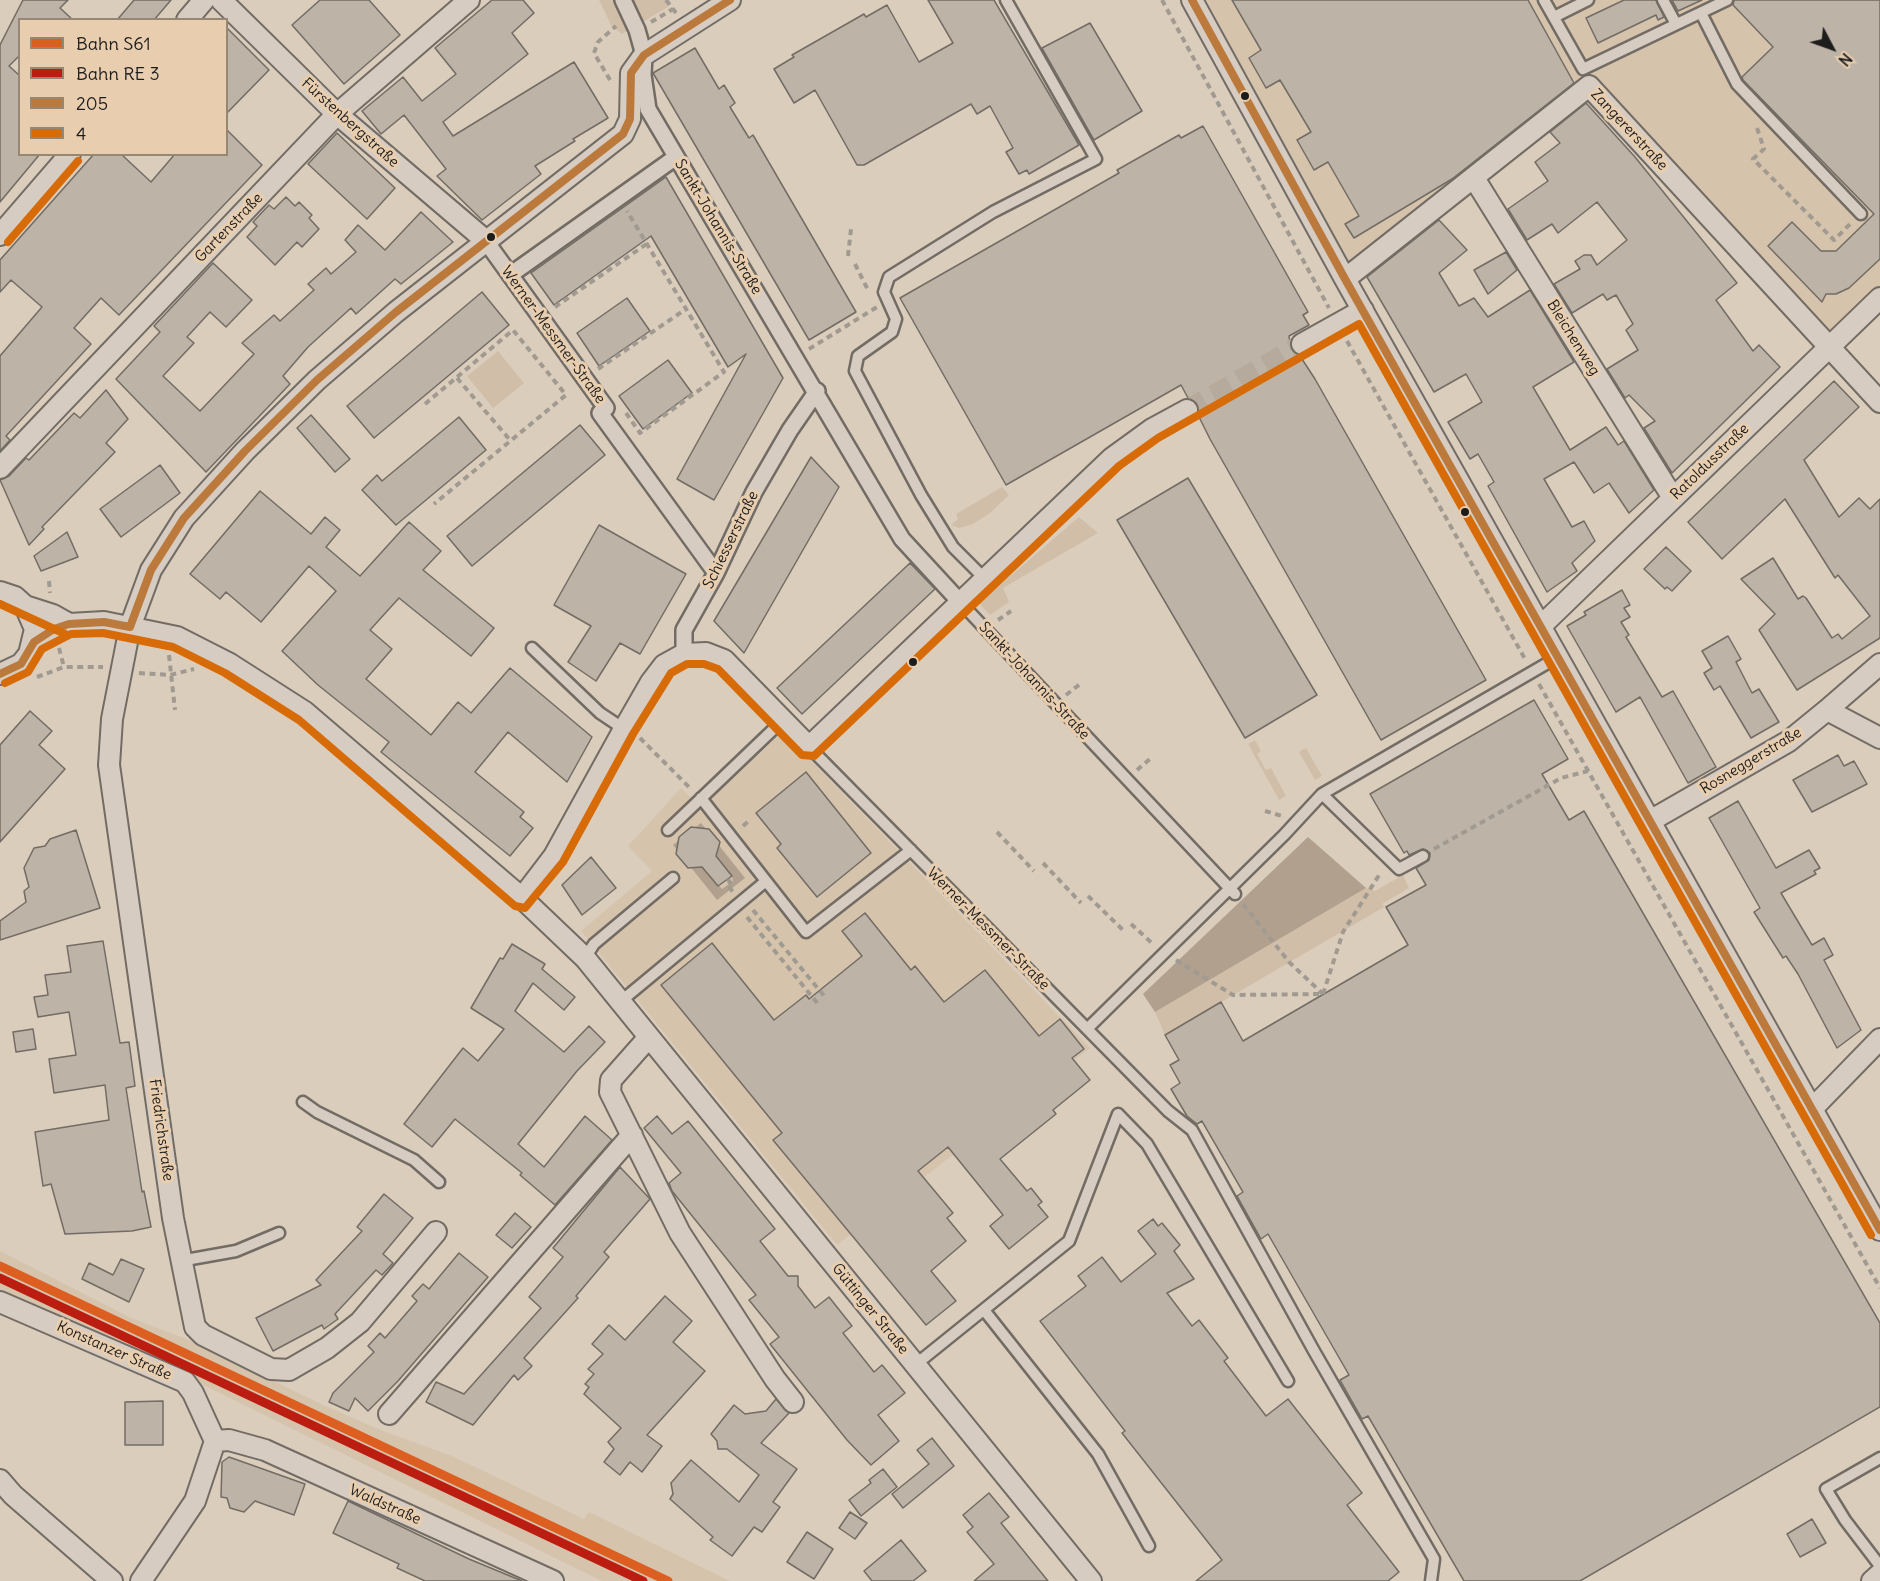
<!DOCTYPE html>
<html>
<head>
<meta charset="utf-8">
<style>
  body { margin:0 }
  #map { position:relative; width:1880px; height:1581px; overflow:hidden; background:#dbcdbc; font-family:Delius,sans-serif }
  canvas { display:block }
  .legend { position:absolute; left:18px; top:18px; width:210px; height:138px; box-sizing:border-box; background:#e8ceaf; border:2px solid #968774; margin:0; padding:8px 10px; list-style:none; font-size:18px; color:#1c1c1c }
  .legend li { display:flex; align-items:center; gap:12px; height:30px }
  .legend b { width:30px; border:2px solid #968774 }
  .north { position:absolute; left:1802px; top:18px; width:60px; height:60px; -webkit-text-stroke:4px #e8ceaf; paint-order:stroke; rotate:131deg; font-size:16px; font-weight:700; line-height:24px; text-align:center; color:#1c1c1c }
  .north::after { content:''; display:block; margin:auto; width:21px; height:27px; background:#1c1c1c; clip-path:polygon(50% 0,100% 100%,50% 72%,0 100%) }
</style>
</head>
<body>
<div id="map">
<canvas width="1880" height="1581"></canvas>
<ul class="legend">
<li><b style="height:8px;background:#dd5e21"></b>Bahn S61</li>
<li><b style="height:8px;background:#bb1e10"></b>Bahn RE 3</li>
<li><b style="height:8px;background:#bb7a3c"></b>205</li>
<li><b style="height:8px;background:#d76b07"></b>4</li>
</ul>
<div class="north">N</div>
</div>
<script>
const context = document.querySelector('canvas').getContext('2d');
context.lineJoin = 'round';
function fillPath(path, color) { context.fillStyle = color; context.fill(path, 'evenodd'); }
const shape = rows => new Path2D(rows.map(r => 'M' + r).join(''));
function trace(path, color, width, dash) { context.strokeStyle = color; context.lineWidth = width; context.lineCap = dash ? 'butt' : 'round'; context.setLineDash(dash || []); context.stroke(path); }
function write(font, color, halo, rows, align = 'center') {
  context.font = font + ' Delius,sans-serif'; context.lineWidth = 6; context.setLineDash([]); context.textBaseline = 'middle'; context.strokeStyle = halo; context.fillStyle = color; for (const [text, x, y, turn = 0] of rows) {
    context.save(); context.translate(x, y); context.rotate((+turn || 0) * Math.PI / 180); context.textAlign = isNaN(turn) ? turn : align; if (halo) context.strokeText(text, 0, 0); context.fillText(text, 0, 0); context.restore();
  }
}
fillPath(shape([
  [1206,0,1880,0,1880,289,1828,340,1590,79,1347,264],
  [783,732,1090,1048,837,1245,581,931,652,871,628,846,681,788,700,807],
  [0,1251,131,1318,189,1340,321,1404,378,1429,452,1456,584,1519,589,1512,730,1581,602,1581,189,1378,0,1293]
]), '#d5c3ac');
fillPath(shape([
  [599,0,665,0,668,7,622,34,612,27],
  [498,351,524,383,493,408,467,376],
  [1002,487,1009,495,990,513,973,524,959,528,951,525,958,519,956,514],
  [1079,517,1098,533,1003,588,1009,602,990,615,979,603],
  [1255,740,1261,751,1257,754,1266,770,1271,768,1286,796,1279,800,1248,744],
  [1306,748,1322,776,1315,780,1299,752],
  [1403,875,1409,888,1382,904,1384,907,1165,1035,1155,1012,1366,888,1375,891]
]), '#d0bea8');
fillPath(shape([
  [701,823,745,878,717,900,673,845],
  [700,863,732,876,733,881,722,889],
  [1308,837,1366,888,1155,1012,1143,994]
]), '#b0a08d');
const building = shape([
  [23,0,68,0,60,8,73,20,20,20,20,55,9,66,20,76,20,154,40,154,0,202,0,45,23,0],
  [134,0,171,0,154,20,117,20,134,0],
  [320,0,369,0,400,35,344,84,292,25,320,0],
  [492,0,523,0,534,13,512,33,528,54,443,122,453,136,574,62,608,118,573,139,575,141,535,166,541,174,482,220,437,176,446,169,404,115,381,134,362,111,403,77,422,101,456,74,435,48,492,0],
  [928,0,994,0,1079,145,1029,174,1027,170,1019,174,1006,152,1013,148,990,106,977,114,971,104,864,165,857,165,815,90,794,103,774,69,794,57,792,55,864,14,866,17,887,5,919,62,953,43,928,0],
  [1232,0,1528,0,1574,83,1452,179,1354,238,1345,224,1359,216,1328,162,1314,170,1297,140,1311,132,1280,80,1266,88,1249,58,1261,50,1232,0],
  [1624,0,1656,0,1664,17,1658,20,1656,15,1598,43,1586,18,1624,0],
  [1672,0,1702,0,1678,11,1672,0],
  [1734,0,1880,0,1880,259,1849,288,1836,294,1826,294,1822,302,1768,246,1792,222,1821,251,1836,251,1874,214,1743,80,1742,77,1773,47,1733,5,1734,0],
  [1090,23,1142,111,1094,140,1042,48,1090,23],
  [226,27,269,70,226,114,226,27],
  [695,48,719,89,724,85,735,103,730,107,749,138,753,135,856,312,809,340,653,73,695,48],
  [1586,103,1635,157,1737,283,1716,300,1753,351,1759,345,1780,367,1672,473,1644,428,1655,421,1629,395,1625,398,1607,369,1638,350,1626,330,1633,324,1616,295,1607,300,1603,294,1572,313,1554,284,1580,269,1575,261,1584,255,1591,255,1597,265,1627,240,1597,202,1558,233,1552,224,1527,240,1508,209,1548,181,1535,162,1560,143,1550,132,1586,103],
  [1203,126,1308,312,1303,315,1309,325,1289,336,1291,349,1300,356,1315,379,1486,680,1381,740,1210,439,1198,415,1197,404,1188,398,1181,385,1006,485,900,298,1119,173,1117,170,1179,135,1181,138,1203,126],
  [226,129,262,165,119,315,101,298,74,328,91,344,6,436,10,440,0,451,0,356,42,307,11,280,0,292,0,260,94,154,121,154,151,182,175,154,226,154,226,129],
  [337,133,395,188,367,219,308,164,337,133],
  [666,177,783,378,714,500,677,479,746,354,728,367,651,236,554,305,531,273,666,177],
  [286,197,295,206,299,202,312,215,309,218,319,229,302,247,297,242,275,265,247,237,257,226,253,222,269,205,274,209,286,197],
  [421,212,453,242,401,284,395,279,356,314,351,308,308,347,283,376,290,384,206,472,116,379,160,332,154,326,213,263,252,300,226,327,210,312,187,337,194,343,163,376,200,411,254,354,242,343,274,315,280,321,314,290,308,284,326,268,331,274,356,252,345,240,358,225,385,250,421,212],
  [1439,220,1467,250,1439,273,1459,306,1474,298,1488,317,1530,290,1574,362,1533,387,1570,450,1606,427,1618,445,1624,441,1654,490,1629,513,1609,483,1594,493,1574,462,1544,479,1572,527,1584,521,1595,541,1572,563,1577,571,1547,592,1488,486,1494,482,1478,454,1470,459,1448,422,1482,402,1466,374,1434,392,1367,277,1439,220],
  [1506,252,1517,270,1488,294,1474,270,1506,252],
  [482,292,509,325,374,438,347,406,482,292],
  [627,298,650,331,599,366,577,333,627,298],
  [668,360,692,393,643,429,619,396,668,360],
  [1834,381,1859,407,1804,460,1839,517,1859,498,1870,509,1880,499,1880,638,1797,690,1759,630,1775,614,1741,579,1773,558,1798,599,1803,596,1806,598,1832,638,1838,634,1842,639,1870,616,1838,575,1835,578,1785,499,1722,559,1688,522,1834,381],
  [106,390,128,419,106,443,115,452,42,527,44,529,29,545,0,480,9,476,26,458,29,460,74,413,80,418,106,390],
  [311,415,350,459,335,472,297,428,311,415],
  [459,417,486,450,396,525,362,490,377,475,382,481,459,417],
  [580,425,605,455,472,566,447,536,580,425],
  [811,457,839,487,744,653,714,621,811,457],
  [160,465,180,493,121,537,100,509,160,465],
  [1188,478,1317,695,1245,738,1117,520,1188,478],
  [260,491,311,534,325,517,340,530,326,547,360,576,409,522,441,551,423,570,494,628,471,656,399,598,370,630,392,649,366,679,431,735,458,702,471,713,510,668,592,737,567,782,508,732,475,772,524,812,520,817,533,828,510,856,381,752,389,742,318,685,282,651,336,591,309,566,261,622,226,592,220,599,190,574,260,491],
  [599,525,686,574,640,654,620,643,596,681,568,662,591,626,554,605,599,525],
  [67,532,78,557,41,571,34,556,67,532],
  [1666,547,1691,571,1672,591,1667,587,1665,589,1644,569,1666,547],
  [910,563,935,589,802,714,777,688,910,563],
  [1622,590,1630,605,1624,608,1630,617,1621,622,1629,635,1626,637,1662,697,1673,691,1716,767,1688,783,1640,697,1616,712,1567,626,1586,615,1584,612,1622,590],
  [1728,636,1741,659,1736,662,1752,693,1759,689,1779,722,1751,738,1720,686,1714,690,1704,673,1712,668,1702,651,1728,636],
  [1534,700,1568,759,1542,774,1569,820,1584,811,1880,1323,1880,1407,1580,1581,1464,1581,1368,1416,1362,1419,1340,1380,1349,1375,1268,1234,1261,1239,1237,1196,1243,1192,1202,1121,1197,1124,1187,1116,1171,1089,1180,1083,1170,1065,1179,1060,1165,1035,1221,1002,1243,1041,1408,945,1386,907,1426,885,1416,868,1429,860,1430,853,1423,849,1409,855,1407,851,1404,853,1370,794,1534,700],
  [30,711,52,731,39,745,65,769,0,842,0,745,30,711],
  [1838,755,1844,766,1854,761,1867,784,1812,812,1793,780,1838,755],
  [806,772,871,853,817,897,777,848,781,844,756,813,806,772],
  [1738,801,1776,868,1809,850,1820,868,1814,871,1816,874,1781,893,1812,945,1824,938,1833,955,1824,960,1861,1030,1837,1048,1798,974,1786,956,1783,958,1754,912,1760,908,1709,818,1738,801],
  [691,827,709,829,720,842,716,856,732,876,718,886,702,867,688,868,676,854,679,837,691,827],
  [76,830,100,908,0,940,0,921,26,902,24,891,29,887,24,868,34,848,45,846,50,839,76,830],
  [591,857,616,888,582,915,562,885,591,857],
  [865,913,911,970,915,966,944,1002,985,970,1039,1036,1060,1019,1084,1049,1072,1058,1090,1080,1053,1110,1056,1114,1000,1159,1027,1191,1031,1188,1042,1202,1038,1205,1048,1217,1009,1249,990,1226,1003,1215,948,1147,918,1171,953,1213,947,1218,966,1241,931,1271,956,1301,926,1325,773,1140,782,1133,661,985,712,943,774,1020,806,995,809,999,862,956,842,931,865,913],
  [103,941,120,1043,129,1042,135,1086,126,1088,142,1192,144,1191,151,1227,132,1231,65,1234,51,1184,43,1186,35,1132,109,1120,105,1085,54,1093,49,1059,76,1055,69,1012,38,1017,34,997,48,995,45,975,71,972,67,946,103,941],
  [512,944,545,964,542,969,575,997,564,1010,533,983,515,1011,564,1052,589,1026,605,1042,577,1071,518,1144,544,1167,585,1116,612,1140,555,1205,520,1175,522,1173,455,1119,432,1147,404,1124,463,1048,478,1061,504,1029,471,1008,500,958,503,959,512,944],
  [33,1029,36,1049,16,1052,13,1032,33,1029],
  [657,1116,672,1134,688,1121,775,1229,760,1241,788,1276,798,1276,798,1286,815,1308,829,1297,852,1326,843,1333,874,1372,882,1365,905,1393,878,1415,899,1441,871,1465,847,1440,770,1344,779,1337,749,1300,756,1295,672,1191,669,1183,681,1173,644,1128,657,1116],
  [620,1167,650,1199,604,1252,609,1257,576,1296,578,1298,524,1358,532,1366,518,1380,514,1375,473,1425,426,1402,436,1382,464,1394,541,1308,529,1297,563,1257,553,1248,620,1167],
  [384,1194,413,1218,383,1254,393,1263,382,1275,376,1270,335,1314,338,1319,324,1329,322,1325,273,1351,256,1318,321,1285,316,1280,362,1231,357,1227,384,1194],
  [515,1213,531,1227,512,1248,496,1235,515,1213],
  [1153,1219,1158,1226,1162,1223,1180,1245,1174,1251,1194,1279,1167,1293,1192,1326,1199,1320,1228,1358,1224,1361,1266,1416,1288,1399,1362,1493,1347,1505,1399,1572,1388,1581,1196,1581,1222,1560,1122,1433,1125,1431,1040,1321,1086,1286,1078,1276,1102,1257,1121,1282,1156,1254,1138,1231,1153,1219],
  [459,1253,488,1277,398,1381,368,1411,355,1398,349,1411,329,1402,333,1393,374,1352,368,1346,380,1333,385,1338,417,1301,412,1296,423,1284,429,1289,459,1253],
  [121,1259,144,1269,129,1302,82,1279,89,1263,113,1275,121,1259],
  [665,1296,692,1321,673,1342,705,1371,647,1435,662,1446,642,1472,630,1462,620,1475,604,1462,614,1449,608,1442,621,1428,584,1394,589,1387,585,1384,594,1374,588,1369,603,1354,592,1344,609,1325,625,1340,665,1296],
  [776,1399,789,1413,761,1443,797,1469,773,1502,780,1507,762,1532,754,1527,732,1556,710,1540,713,1537,670,1499,673,1494,671,1483,691,1460,739,1502,759,1475,727,1449,718,1449,717,1441,711,1434,734,1405,745,1414,766,1411,776,1399],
  [163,1401,163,1445,125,1445,125,1402,163,1401],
  [932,1438,954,1466,903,1508,892,1494,929,1464,917,1450,932,1438],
  [229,1457,305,1484,294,1515,255,1501,244,1512,230,1508,227,1498,221,1497,222,1462,229,1457],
  [883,1469,897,1487,861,1516,849,1500,871,1483,869,1480,883,1469],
  [989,1493,1009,1517,1001,1523,1048,1581,974,1581,994,1564,967,1532,973,1527,963,1515,989,1493],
  [348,1501,469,1559,522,1581,425,1581,397,1568,399,1564,333,1533,348,1501],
  [850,1512,867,1523,855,1539,839,1528,850,1512],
  [1812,1519,1826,1543,1800,1557,1787,1534,1812,1519],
  [807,1532,833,1549,814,1579,787,1562,807,1532],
  [901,1540,926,1571,913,1581,872,1581,864,1571,901,1540]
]);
fillPath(building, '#bdb3a7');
trace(building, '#726c64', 1.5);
trace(shape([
  [1187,410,1302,344]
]), '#b5aa9c', 20, [20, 10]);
const service = shape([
  [1544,0,1583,69,1727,0],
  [1663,0,1676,24],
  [1701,13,1737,84,1861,214],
  [1554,17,1588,0],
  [985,579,953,547,921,495,855,371,858,356,892,332,896,319,884,292,889,277,993,212,1096,159,1006,0],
  [960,602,1235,894],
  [532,648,600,713,624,729],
  [809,747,1168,1111,1192,1130,1314,1351,1434,1559,1431,1581],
  [1322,794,1399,869,1423,856],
  [701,798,806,932,911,850],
  [668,830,782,721],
  [585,958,594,944,673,878],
  [620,1002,766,881],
  [1087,1029,1284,835,1322,794,1558,657],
  [303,1102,317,1112,414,1160,439,1182],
  [180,1261,236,1251,279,1233],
  [984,1310,1098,1454,1149,1546],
  [915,1365,1069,1241,1118,1114,1147,1144,1288,1381],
  [1880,1458,1826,1489,1845,1520,1880,1566]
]);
const pedestrian = shape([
  [623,0,637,30,644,55,643,75,648,109,902,539,960,602],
  [485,240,606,408,600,413,716,573],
  [510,275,676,157],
  [684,654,684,630,716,573,754,492,790,430,817,391]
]);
const minor = shape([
  [221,0,337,114,485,240],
  [1192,0,1345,279,1880,1230],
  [187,20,204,0],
  [1474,178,1673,498],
  [0,235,70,154],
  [1345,279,1589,86,1880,402],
  [1302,344,1363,310],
  [0,468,337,114,469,0],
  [0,592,15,597,25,606,35,629,29,654,21,664,0,674],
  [25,606,53,615,69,624],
  [1541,626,1880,298],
  [34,642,54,629,69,624,104,622,177,637,230,664,305,712,522,898,585,958,1091,1581],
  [1827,710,1880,664],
  [1650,821,1789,741,1827,710,1880,738],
  [522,898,554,856,624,729,651,682,664,665,684,654,706,653,724,660,809,747,1112,458,1152,429,1187,410],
  [649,1037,611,1080,610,1092,680,1233,775,1379,793,1402],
  [1812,1109,1880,1039],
  [436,1232,360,1322,327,1348,289,1370,271,1369,203,1335,195,1327,173,1218,109,765,112,719,130,627,151,570,184,518,245,451,317,380,396,312,623,134,630,119,631,73,644,55,730,0],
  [0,1302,185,1382,193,1393,215,1441,195,1501,141,1581],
  [389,1414,632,1135],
  [215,1441,229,1440,265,1450,553,1581],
  [0,1480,13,1495,112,1581],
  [1872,1581,1880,1574]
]);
trace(service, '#726c64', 15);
trace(pedestrian, '#726c64', 20);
trace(minor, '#726c64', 24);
trace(shape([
  [666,0,676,13],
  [1162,0,1329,308],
  [651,22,673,9],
  [610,80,594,53,598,42,616,26],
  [1757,128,1764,149,1753,159,1834,240,1851,223],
  [848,256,851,229],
  [855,264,868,290],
  [555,307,648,243],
  [1347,341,1525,659],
  [809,349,877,307],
  [598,369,686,309],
  [457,378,510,440],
  [425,404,513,330,566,395,434,504],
  [626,413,640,433,724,372,627,211],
  [49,581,50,593],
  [998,620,1011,611],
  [59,648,64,667],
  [169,655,175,710],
  [139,673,170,675,194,669],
  [37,677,64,667,103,667],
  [1539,684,1880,1288],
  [1066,695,1080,684],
  [640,738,690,788],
  [1137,770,1150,759],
  [1265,811,1282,816],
  [743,826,751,819],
  [997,832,1034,871],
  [1434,849,1561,778,1588,771],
  [1043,863,1081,903],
  [728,879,730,882,727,884,733,892],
  [1088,896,1124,931],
  [1243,904,1289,962,1323,994],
  [753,910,825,997],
  [747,917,818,1004],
  [1131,924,1153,944],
  [1176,960,1233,995,1323,994],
  [1323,994,1343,932,1381,872]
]), '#a19a90', 4, [6, 4.5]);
trace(service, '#d6ccc1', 10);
trace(pedestrian, '#d6ccc1', 15);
trace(minor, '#d6ccc1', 20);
trace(shape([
  [1192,0,1345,279,1880,1230],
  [0,674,21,664,34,642,54,629,69,624,104,622,130,627,151,570,184,518,245,451,317,380,396,312,623,134,630,119,631,73,644,55,730,0]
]), '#bb7a3c', 8);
trace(shape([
  [8,242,78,161],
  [0,604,65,634],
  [5,683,28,672,42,649,71,634,103,633,173,647,225,673,299,720,515,906,525,908,563,862,633,734,671,673,687,664,704,664,718,669,802,755,814,756,1119,466,1158,438,1359,324,1871,1235]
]), '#d76b07', 8);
trace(shape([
  [0,1266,668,1581]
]), '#dd5e21', 9);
trace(shape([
  [0,1278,643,1581]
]), '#bb1e10', 9);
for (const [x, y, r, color] of [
  [1245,96,5,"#1c1c1c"],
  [491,237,5,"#1c1c1c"],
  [1465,512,5,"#1c1c1c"],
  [913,662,5,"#1c1c1c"]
]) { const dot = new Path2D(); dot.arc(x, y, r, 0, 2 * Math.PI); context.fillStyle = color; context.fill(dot); trace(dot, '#e8ceaf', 2); }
write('15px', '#1c1c1c', '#e8ceaf', [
  ["Fürstenbergstraße",350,123,42],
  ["Zangererstraße",1629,130,47],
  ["Sankt-Johannis-Straße",718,227,59],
  ["Gartenstraße",229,228,-46],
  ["Werner-Messmer-Straße",553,335,54],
  ["Bleichenweg",1573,338,58],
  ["Ratoldusstraße",1710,462,-44],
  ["Schiesserstraße",731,540,-64],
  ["Sankt-Johannis-Straße",1034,681,47],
  ["Rosneggerstraße",1751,761,-31],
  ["Werner-Messmer-Straße",988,929,45],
  ["Friedrichstraße",161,1130,82],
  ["Güttinger Straße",870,1309,51],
  ["Konstanzer Straße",114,1351,24],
  ["Waldstraße",385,1505,24]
]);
</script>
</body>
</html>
